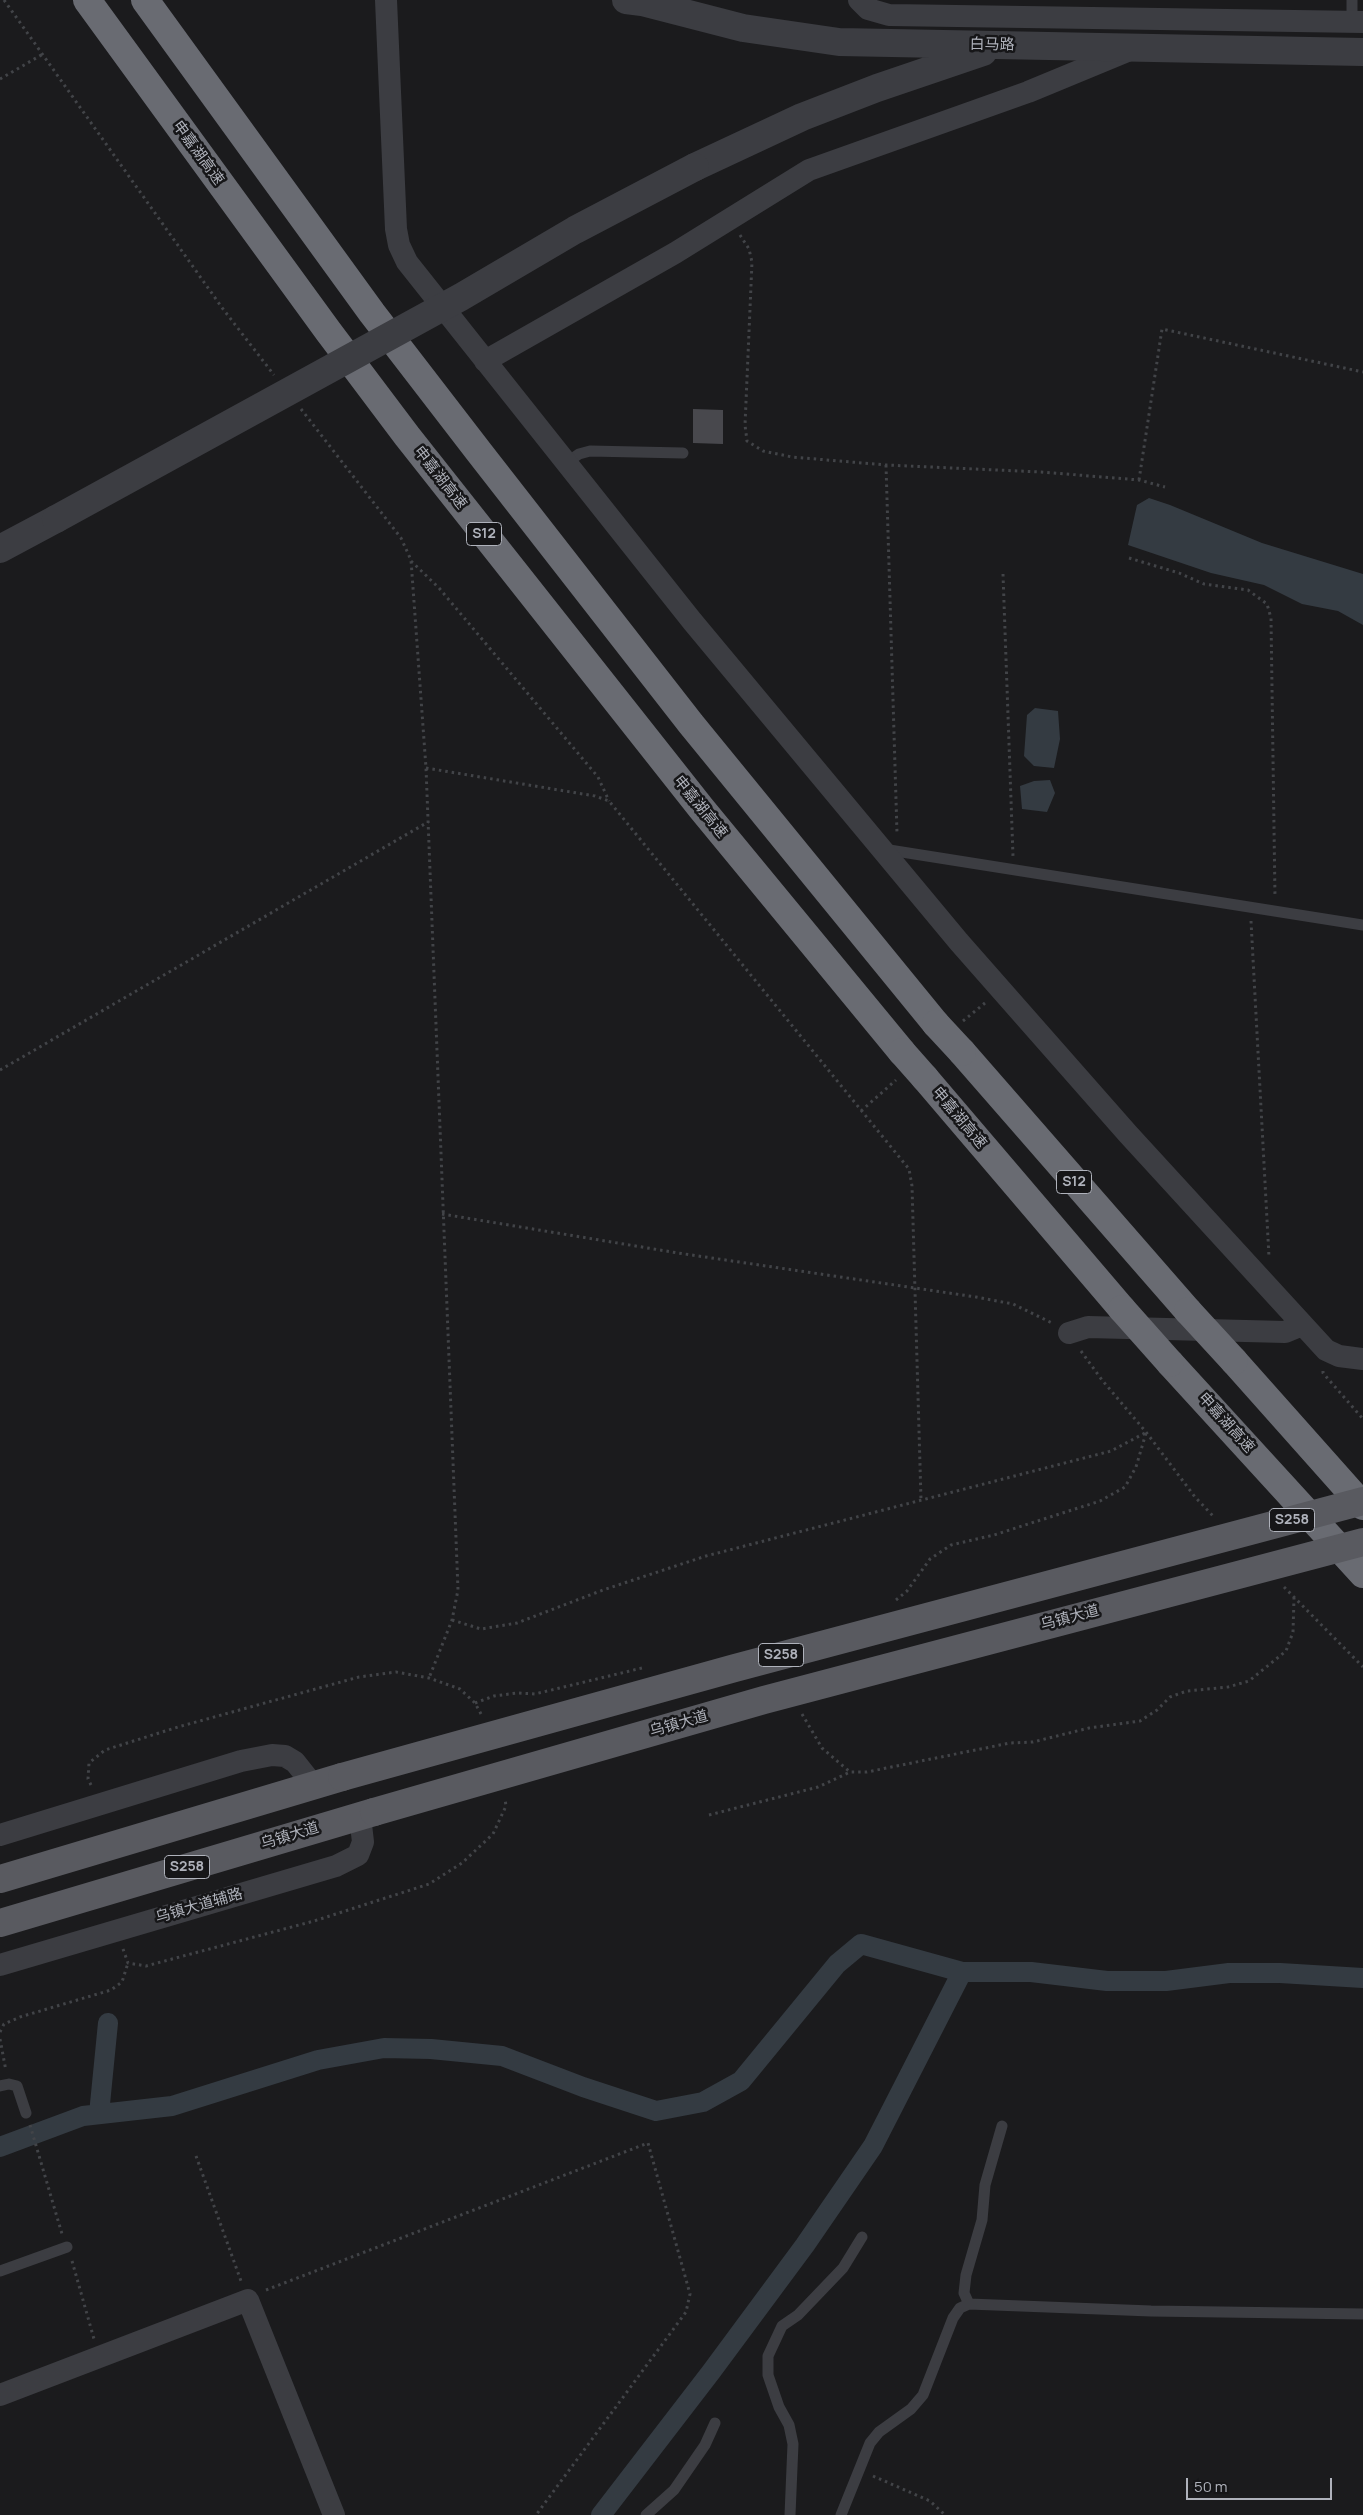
<!DOCTYPE html>
<html>
<head>
<meta charset="utf-8">
<style>
  body { margin:0 }
  #map { position:relative; width:1363px; height:2515px; overflow:hidden; background:#1b1b1d; font-family:Manrope,sans-serif }
  canvas { display:block }
  .scale { position:absolute; left:1186px; top:2478px; width:146px; height:22px; box-sizing:border-box; border:2px solid #afb2bb; border-top:0; padding-left:6px; font-size:15px; line-height:18px; white-space:nowrap; color:#afb2bb; -webkit-text-stroke:4px #161618; paint-order:stroke }
</style>
</head>
<body>
<div id="map">
<canvas width="1363" height="2515"></canvas>
<div class="scale">50 m</div>
</div>
<script>
const context = document.querySelector('canvas').getContext('2d');
context.lineJoin = 'round';
function fillPath(path, color) { context.fillStyle = color; context.fill(path, 'evenodd'); }
const shape = rows => new Path2D(rows.map(r => 'M' + r).join(''));
function trace(path, color, width, dash) { context.strokeStyle = color; context.lineWidth = width; context.lineCap = dash ? 'butt' : 'round'; context.setLineDash(dash || []); context.stroke(path); }
function write(font, color, halo, rows, align = 'center') {
  context.font = font + ' Manrope,"Noto Sans SC",sans-serif'; context.lineWidth = 5; context.setLineDash([]); context.textBaseline = 'middle'; context.strokeStyle = halo; context.fillStyle = color; for (const [text, x, y, turn = 0] of rows) {
    context.save(); context.translate(x, y); context.rotate((+turn || 0) * Math.PI / 180); context.textAlign = isNaN(turn) ? turn : align; if (halo) context.strokeText(text, 0, 0); context.fillText(text, 0, 0); context.restore();
  }
}
fillPath(shape([
  [1149,498,1170,505,1262,543,1363,574,1363,625,1338,611,1302,604,1264,585,1211,573,1128,545,1137,505],
  [1035,708,1058,711,1060,739,1054,768,1034,766,1024,756,1027,715],
  [1050,780,1055,793,1047,812,1022,809,1020,786,1034,781]
]), '#343b42');
trace(shape([
  [99,2114,108,2023],
  [0,2147,83,2116,172,2106,318,2060,384,2048,431,2049,502,2056,583,2087,656,2111,703,2102,741,2081,837,1964,861,1944,962,1972,1031,1972,1107,1981,1166,1981,1229,1973,1280,1973,1363,1978],
  [601,2515,711,2372,805,2245,873,2146,962,1972]
]), '#343b42', 20);
fillPath(shape([
  [693,409,723,410,723,444,693,443]
]), '#48484d');
trace(shape([
  [4,0,223,309,274,375],
  [0,79,43,54],
  [740,235,749,249,752,262,745,425,747,441,763,451,792,457,886,465,1041,472,1139,480,1165,487],
  [301,409,401,538,411,560,426,768,458,1590,452,1620,429,1678],
  [886,465,897,833],
  [1139,480,1162,329,1363,372],
  [1129,558,1179,573,1204,584,1248,590,1267,604,1271,618,1275,897],
  [411,561,439,588,598,777,609,801],
  [1003,574,1013,856],
  [426,768,595,796,609,801,909,1169,912,1186,921,1500],
  [1251,921,1269,1257],
  [963,1021,985,1003],
  [0,1070,428,822],
  [861,1111,896,1080],
  [442,1214,678,1253,976,1297,1013,1304,1052,1323],
  [1081,1351,1102,1380,1146,1432,1195,1497,1214,1517],
  [1323,1371,1323,1373,1363,1419],
  [1284,1587,1363,1667],
  [896,1600,907,1591,930,1559,951,1545,994,1535,1100,1501,1125,1487,1136,1467,1146,1433],
  [452,1620,481,1629,517,1623,603,1590,706,1556,1111,1451,1145,1433],
  [475,1703,494,1696,517,1693,535,1694,642,1668],
  [802,1714,822,1748,850,1772,867,1772,1010,1743,1033,1742,1089,1728,1140,1721,1157,1710,1170,1697,1187,1691,1228,1687,1249,1681,1286,1651,1293,1632,1294,1598],
  [91,1785,88,1779,89,1763,105,1750,178,1727,359,1677,396,1672,429,1678,460,1689,475,1703,481,1714],
  [709,1815,818,1787,850,1772],
  [123,1949,128,1963,146,1966,314,1921,429,1884,462,1863,493,1834,506,1806,505,1799],
  [0,2032,4,2024,20,2017,111,1990,122,1982,128,1963],
  [0,2039,6,2071],
  [30,2125,62,2234],
  [196,2156,241,2281],
  [72,2261,94,2339],
  [266,2290,648,2143,690,2294,686,2312,536,2515],
  [873,2476,930,2501,945,2515]
]), '#424448', 3, [2.5, 4]);
trace(shape([
  [1352,0,1352,22],
  [566,463,579,454,590,451,683,453],
  [883,849,1363,925],
  [0,2086,9,2084,17,2086,26,2113],
  [0,2271,67,2247],
  [969,2304,964,2293,966,2275,982,2220,985,2185,1002,2126],
  [646,2515,674,2490,705,2445,715,2423],
  [790,2515,793,2444,789,2425,779,2407,768,2375,768,2356,782,2326,798,2315,843,2268,862,2237],
  [841,2515,870,2443,879,2432,911,2409,923,2395,953,2318,960,2308,969,2304,1151,2311,1363,2314]
]), '#3c3d42', 11);
trace(shape([
  [386,0,396,229,399,245,407,262,692,621,959,942,1128,1134,1326,1350,1339,1356,1363,1359],
  [859,0,868,9,889,15,1363,22],
  [485,361,675,253,809,170,1028,92,1132,49],
  [1069,1333,1088,1327,1285,1332,1302,1325],
  [0,1835,241,1761,272,1755,285,1756,295,1762,314,1786],
  [0,1965,336,1866,358,1855,363,1842,360,1816],
  [0,2395,248,2300,334,2515]
]), '#3c3d42', 22);
trace(shape([
  [626,0,642,2,743,28,839,42,1363,52],
  [695,167,802,117,877,88,983,52],
  [0,549,56,519]
]), '#3c3d42', 28);
trace(shape([
  [0,1879,342,1777],
  [0,1923,374,1812]
]), '#595a60', 28);
trace(shape([
  [87,0,328,331,407,436,701,808,902,1052],
  [145,0,372,313,479,452,691,724,936,1024],
  [962,1052,1188,1311],
  [925,1078,1122,1309],
  [1234,1361,1363,1506],
  [1170,1363,1363,1574]
]), '#696b72', 28);
trace(shape([
  [56,519,461,297,575,230,695,167]
]), '#3c3d42', 28);
trace(shape([
  [342,1777,735,1668,1363,1501],
  [374,1812,764,1700,1363,1542]
]), '#595a60', 28);
trace(shape([
  [936,1024,962,1052],
  [902,1052,925,1078],
  [1122,1309,1170,1363],
  [1188,1311,1234,1361]
]), '#696b72', 28);
for (const [x, y, w] of [
  [484,534,35],
  [1074,1182,35],
  [1292,1520,45],
  [781,1655,45],
  [187,1867,45]
]) { const box = new Path2D(); box.roundRect(x - w / 2, y - 11.5, w, 23, 4); context.fillStyle = '#161618'; context.fill(box); trace(box, '#afb2bb', 1); }
write('bold 14px', '#afb2bb', null, [
  ["S12",484,534],
  ["S12",1074,1182],
  ["S258",1292,1520],
  ["S258",781,1655],
  ["S258",187,1867]
]);
write('15px', '#afb2bb', '#161618', [
  ["白马路",992,45,1],
  ["申嘉湖高速",198,153,54],
  ["申嘉湖高速",440,478,52],
  ["申嘉湖高速",700,807,51],
  ["申嘉湖高速",959,1118,50],
  ["申嘉湖高速",1226,1423,48],
  ["乌镇大道",1070,1618,-15],
  ["乌镇大道",679,1724,-16],
  ["乌镇大道",290,1836,-17],
  ["乌镇大道辅路",199,1906,-16]
]);
</script>
</body>
</html>
